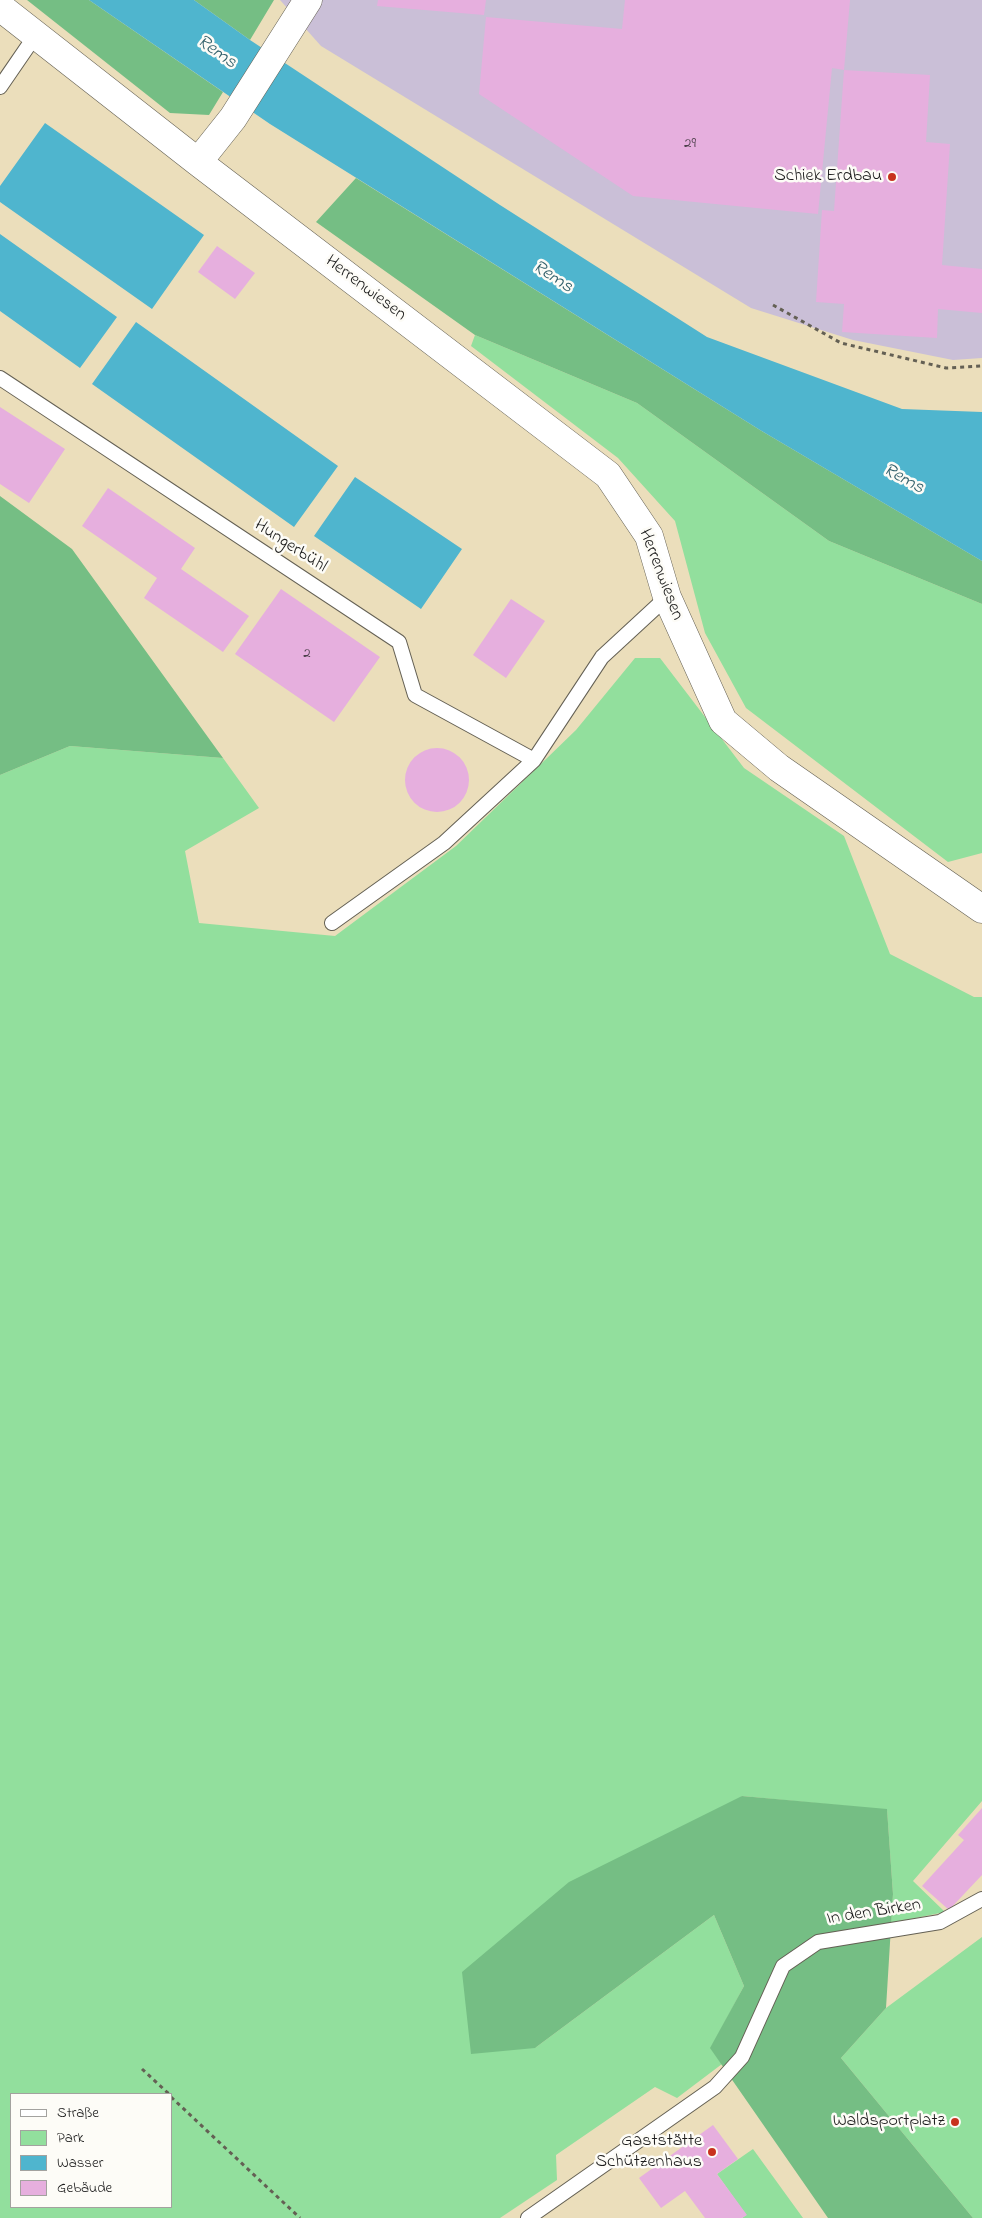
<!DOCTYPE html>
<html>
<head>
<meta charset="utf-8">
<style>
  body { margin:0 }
  #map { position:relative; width:982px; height:2218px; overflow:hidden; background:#ebdebb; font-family:"Indie Flower",sans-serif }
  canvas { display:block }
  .legend { position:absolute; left:10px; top:2093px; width:162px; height:115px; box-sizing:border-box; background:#fdfcf7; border:1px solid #a3a29f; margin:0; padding:6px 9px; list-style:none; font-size:15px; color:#1c1c1c }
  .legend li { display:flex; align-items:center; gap:10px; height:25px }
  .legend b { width:25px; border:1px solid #a3a29f }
</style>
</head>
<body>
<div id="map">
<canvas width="982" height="2218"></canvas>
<ul class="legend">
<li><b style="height:6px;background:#fff"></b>Straße</li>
<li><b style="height:14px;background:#92df9d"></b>Park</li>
<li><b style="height:14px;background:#4fb5ce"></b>Wasser</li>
<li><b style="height:14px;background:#e6afde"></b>Gebäude</li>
</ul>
</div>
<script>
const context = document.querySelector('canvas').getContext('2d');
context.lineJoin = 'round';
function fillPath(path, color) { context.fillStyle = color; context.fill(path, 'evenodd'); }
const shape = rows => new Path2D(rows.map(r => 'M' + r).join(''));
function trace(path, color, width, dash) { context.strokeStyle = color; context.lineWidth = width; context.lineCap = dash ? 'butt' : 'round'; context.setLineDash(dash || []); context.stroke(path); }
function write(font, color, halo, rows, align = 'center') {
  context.font = font + ' "Indie Flower",sans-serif'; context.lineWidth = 5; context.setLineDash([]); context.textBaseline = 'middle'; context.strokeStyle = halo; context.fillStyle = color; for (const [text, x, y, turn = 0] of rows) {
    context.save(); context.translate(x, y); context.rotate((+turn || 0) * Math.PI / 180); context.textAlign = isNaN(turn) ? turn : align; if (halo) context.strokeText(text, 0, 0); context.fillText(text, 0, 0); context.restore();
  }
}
fillPath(shape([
  [280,0,982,0,982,358,953,360,853,340,751,308,321,46]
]), '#cabfd7');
fillPath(shape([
  [475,335,637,403,829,541,982,604,982,853,948,862,746,708,705,633,675,521,618,458,471,346],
  [635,658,660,658,744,768,844,836,890,954,974,997,982,997,982,1801,913,1881,945,1912,891,1923,893,1894,887,1810,742,1796,535,2048,714,1915,744,1986,711,2048,722,2064,677,2098,655,2087,556,2155,557,2180,500,2218,0,2218,0,775,70,746,223,758,259,808,185,851,199,923,335,936,456,846,576,730],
  [11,2094,171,2094,171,2207,11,2207],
  [982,1937,982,2218,973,2218,841,2058,886,2008],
  [753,2149,803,2218,742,2218,746,2215,717,2174]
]), '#92df9d');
fillPath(shape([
  [27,0,89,0,223,92,209,115,170,113],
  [194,0,274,0,250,40],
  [356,178,760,430,982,561,982,604,829,541,637,403,475,335,316,222],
  [0,496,72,549,223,758,70,746,0,775],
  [742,1796,887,1809,893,1894,886,2008,841,2058,973,2218,828,2218,710,2048,744,1986,714,1915,535,2048,471,2054,462,1972,569,1882]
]), '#75be84');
fillPath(shape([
  [89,0,194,0,250,40,500,205,707,337,902,409,982,412,982,561,760,430,270,124],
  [45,123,204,235,152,309,0,202,0,186],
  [0,234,117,317,80,368,0,311],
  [136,322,338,466,294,527,92,384],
  [355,477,462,549,421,609,314,536]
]), '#4fb5ce');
fillPath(shape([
  [378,0,486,0,484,15,377,6],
  [625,0,850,0,844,70,930,75,926,142,950,144,942,265,982,269,982,313,938,309,937,338,842,332,844,304,816,302,822,210,834,211,844,70,832,68,818,214,633,196,479,94,486,17,622,29],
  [217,246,255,273,235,299,198,272],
  [0,407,65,449,29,503,0,484],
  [108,488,195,548,181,569,249,616,223,652,144,598,157,578,82,526],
  [281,589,380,657,334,722,235,654],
  [511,599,545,621,506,678,473,655],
  '405 780a32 32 0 1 1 64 0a32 32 0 1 1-64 0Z',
  [982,1808,982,1875,949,1910,922,1886,964,1840,958,1835],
  [713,2125,738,2159,717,2174,747,2215,742,2218,705,2218,685,2191,661,2208,639,2178]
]), '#e6afde');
const lane = shape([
  [0,87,35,36],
  [0,378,399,642,415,695,534,760],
  [332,923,444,843,534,760,602,657,667,597],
  [528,2218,715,2087,742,2057,783,1966,818,1942,940,1922,982,1899]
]);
const street = shape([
  [0,7,198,162,608,475,649,536,667,597,723,721,779,768,982,909],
  [198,162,233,118,308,0]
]);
trace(lane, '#646054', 16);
trace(street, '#646054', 29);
trace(shape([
  [773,305,841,343,946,368,982,366],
  [142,2069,169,2094],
  [171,2097,300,2218]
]), '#646054', 3, [4, 4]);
trace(lane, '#fff', 14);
trace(street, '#fff', 28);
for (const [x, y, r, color] of [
  [892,177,5,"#c8321e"],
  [955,2122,5,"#c8321e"],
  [712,2152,5,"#c8321e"]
]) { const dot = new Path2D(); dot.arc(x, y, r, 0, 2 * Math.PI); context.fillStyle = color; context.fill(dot); trace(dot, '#fdfcf7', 2); }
write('15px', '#4e414c', null, [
  ["29",690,145],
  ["2",307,655]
]);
write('18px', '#1c1c1c', '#fdfcf7', [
  ["Schiek Erdbau",882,177],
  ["Waldsportplatz",945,2122],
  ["Gaststätte",702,2142],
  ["Schützenhaus",702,2163]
], 'right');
write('18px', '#1c1c1c', '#fdfcf7', [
  ["Herrenwiesen",365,289,37],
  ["Hungerbühl",290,547,33],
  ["Herrenwiesen",660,575,69],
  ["In den Birken",874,1913,-9]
]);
write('italic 19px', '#33616c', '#fdfcf7', [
  ["Rems",216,53,36],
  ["Rems",552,278,33],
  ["Rems",903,480,29]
]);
</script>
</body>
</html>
